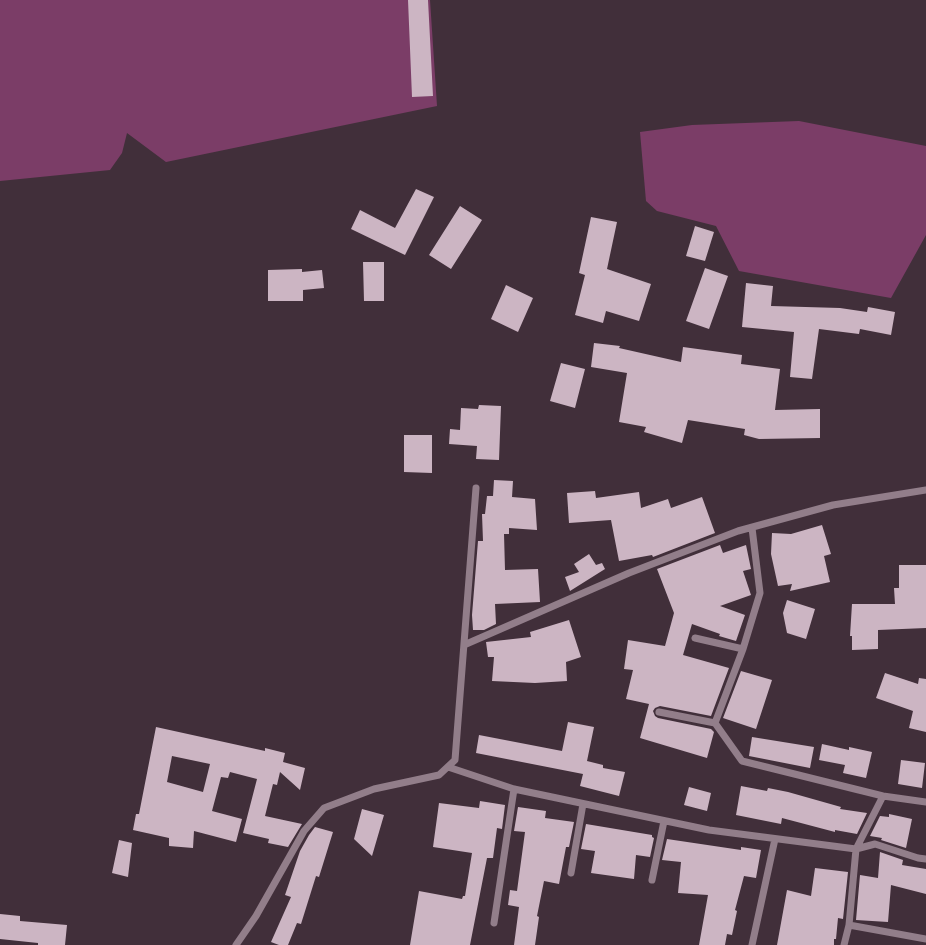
<!DOCTYPE html>
<html>
<head>
<meta charset="utf-8">
<style>
  body { margin:0 }
  canvas { display:block; background:#412f3a }
</style>
</head>
<body>
<canvas width="926" height="945"></canvas>
<script>
const context = document.querySelector('canvas').getContext('2d');
context.lineJoin = 'round';
function fillPath(path, color) { context.fillStyle = color; context.fill(path, 'evenodd'); }
const shape = rows => new Path2D(rows.map(r => 'M' + r).join(''));
function trace(path, color, width, dash) { context.strokeStyle = color; context.lineWidth = width; context.lineCap = dash ? 'butt' : 'round'; context.setLineDash(dash || []); context.stroke(path); }
fillPath(shape([
  [0,0,430,0,437,106,166,162,127,133,122,153,110,170,0,181],
  [799,121,926,146,926,235,891,298,739,271,716,226,657,211,646,201,640,132,692,125]
]), '#7b3d67');
fillPath(shape([
  [408,0,428,0,433,96,412,97],
  [416,189,434,197,405,255,351,229,360,210,395,228],
  [460,206,482,220,451,269,429,255],
  [591,217,617,222,607,269,651,284,639,321,606,311,603,323,575,315,585,275,579,273],
  [695,226,714,232,705,261,686,256],
  [363,262,384,262,384,301,364,301],
  [705,268,728,276,709,329,686,321],
  [302,269,302,272,322,270,324,288,303,290,303,301,268,301,268,270],
  [746,283,773,286,771,306,840,308,867,312,868,307,895,312,891,335,860,329,859,334,819,329,812,379,790,377,794,332,742,327],
  [506,285,533,298,518,332,491,319],
  [594,343,620,346,619,348,681,362,683,347,742,355,741,364,780,369,775,410,820,409,820,438,759,439,744,435,745,429,688,420,682,443,644,432,646,427,619,422,627,373,591,367],
  [561,363,585,369,575,408,550,401],
  [479,405,501,406,499,460,476,459,477,446,449,444,450,429,460,430,461,408,478,409],
  [404,435,432,435,432,473,404,472],
  [494,480,513,481,512,497,535,499,537,530,509,528,509,534,504,534,505,570,538,569,540,602,495,604,496,624,484,630,473,630,472,615,478,541,483,541,482,514,485,514,487,496,493,496],
  [595,491,596,498,639,492,641,508,668,499,671,508,702,497,715,533,653,557,652,555,619,561,611,520,569,523,567,493],
  [822,525,831,554,824,556,830,582,790,591,792,584,778,586,771,554,772,533,791,534],
  [720,545,723,553,746,545,751,569,743,571,751,595,720,606,745,615,736,641,719,636,720,634,692,624,683,655,729,668,711,716,660,706,655,708,653,711,655,716,658,718,711,729,714,732,707,758,640,738,649,704,626,699,633,670,624,669,628,640,665,646,674,613,657,569],
  [589,554,596,565,602,563,605,569,570,591,565,577,579,572,574,564],
  [899,565,926,565,926,628,878,630,878,649,852,650,852,636,850,636,852,604,895,604,894,588,899,588],
  [787,600,815,609,806,639,787,633,783,613],
  [569,620,581,657,566,662,567,681,535,683,492,681,494,657,488,657,486,642,531,637,530,632],
  [741,671,772,680,756,729,723,718],
  [885,673,918,684,919,678,926,679,926,732,909,728,913,711,876,698],
  [568,722,594,727,587,761,603,765,603,768,625,772,619,796,580,786,583,774,476,753,479,735,562,751],
  [156,727,265,751,265,748,285,753,283,762,305,768,300,790,280,772,277,785,273,784,265,816,302,824,288,847,268,843,269,839,243,833,257,779,230,772,228,778,221,777,212,811,242,819,236,842,194,831,193,848,169,846,169,838,133,830,136,814,139,814],
  [172,756,210,764,203,792,167,782],
  [752,737,814,747,810,768,749,756],
  [822,744,849,750,849,747,872,752,866,778,843,773,845,765,819,760],
  [901,760,925,763,922,788,898,784],
  [741,786,767,791,768,788,788,792,841,807,840,809,867,813,857,834,835,830,835,832,782,818,781,824,736,815],
  [689,787,711,793,707,811,684,805],
  [480,801,505,805,502,829,497,828,493,858,487,858,470,945,410,945,419,891,462,899,463,896,465,896,472,853,433,847,439,803,479,808],
  [518,807,546,811,545,818,574,822,569,847,566,847,559,884,544,881,537,916,539,917,535,945,514,945,519,907,508,905,510,890,517,891,525,832,514,831],
  [362,809,384,815,372,856,354,839],
  [889,814,912,819,906,848,881,840,882,838,870,836,880,816,889,817],
  [586,824,652,835,652,837,654,838,650,857,636,855,634,879,591,873,595,851,581,849],
  [315,827,333,832,319,877,316,876,301,924,297,923,288,945,279,945,271,942,291,897,285,895,300,851,309,835],
  [667,839,741,850,741,847,761,850,756,878,744,876,735,910,737,911,732,935,727,934,725,945,699,945,708,895,678,893,681,862,662,860],
  [119,840,132,843,128,877,112,873],
  [880,852,903,860,902,865,926,869,926,894,891,885,888,922,856,920,860,875,878,878],
  [815,868,848,872,843,919,838,918,836,939,834,939,834,945,777,945,787,890,811,896],
  [0,914,20,916,20,921,67,925,65,945,38,945,38,943,0,939]
]), '#ccb5c3');
trace(shape([
  [695,638,743,649],
  [464,645,629,573,738,531,833,505,926,490],
  [659,712,715,723,742,761,883,796,926,802],
  [715,723,743,649,760,593,752,528],
  [448,767,514,789,709,830,856,849,875,844,918,858,926,859],
  [571,873,583,804],
  [652,880,664,821],
  [494,923,514,789],
  [849,925,926,939],
  [236,945,256,916,304,831,324,808,374,789,439,775,455,760,476,488],
  [752,945,775,839],
  [844,945,849,925,856,849,883,796]
]), '#927e8a', 7);
</script>
</body>
</html>
